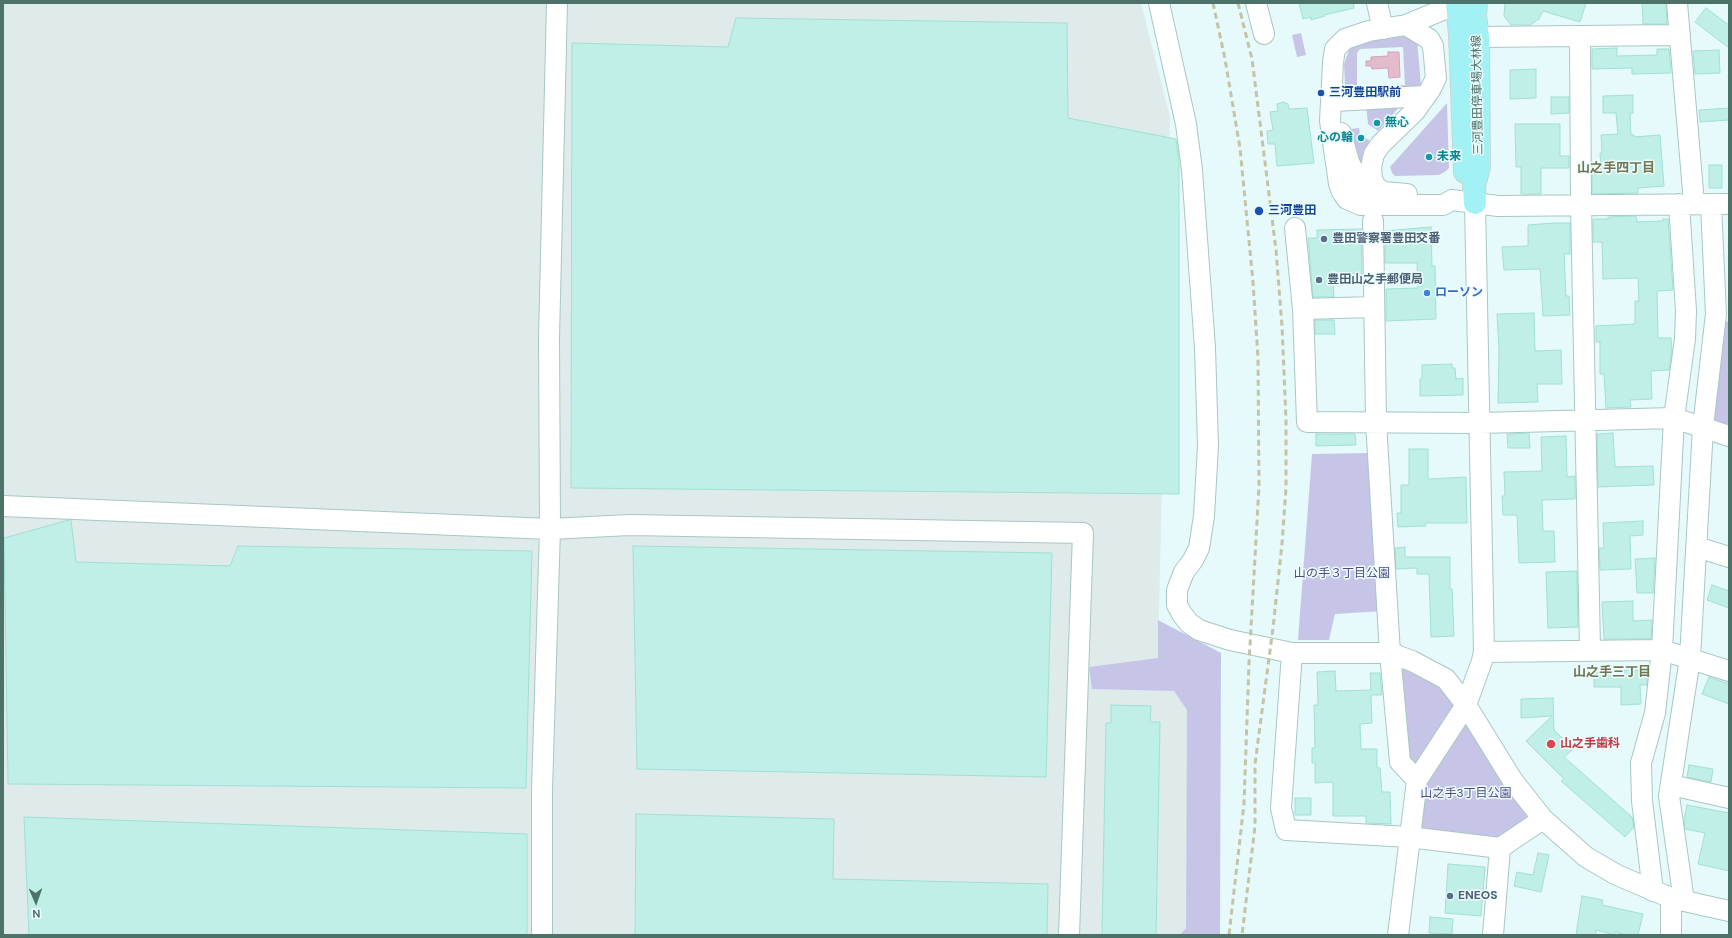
<!DOCTYPE html>
<html>
<head>
<meta charset="utf-8">
<style>
  body { margin:0 }
  #map { position:relative; width:1732px; height:938px; overflow:hidden; background:#e6fafb; font-family:"DM Sans",sans-serif }
  canvas { display:block }
  .frame { position:absolute; inset:0; border:4px solid #4c726a; pointer-events:none }
  .north { position:absolute; left:16px; top:882px; width:40px; height:40px; -webkit-text-stroke:3px #ecfdfe; paint-order:stroke; rotate:178deg; font-size:11px; font-weight:700; line-height:16px; text-align:center; color:#4c726a }
  .north::after { content:''; display:block; margin:auto; width:14px; height:18px; background:#4c726a; clip-path:polygon(50% 0,100% 100%,50% 72%,0 100%) }
</style>
</head>
<body>
<div id="map">
<canvas width="1732" height="938"></canvas>
<div class="frame"></div>
<div class="north">N</div>
</div>
<script>
const context = document.querySelector('canvas').getContext('2d');
context.lineJoin = 'round';
function fillPath(path, color) { context.fillStyle = color; context.fill(path, 'evenodd'); }
const shape = rows => new Path2D(rows.map(r => 'M' + r).join(''));
function trace(path, color, width, dash) { context.strokeStyle = color; context.lineWidth = width; context.lineCap = dash ? 'butt' : 'round'; context.setLineDash(dash || []); context.stroke(path); }
function write(font, color, halo, rows, align = 'center') {
  context.font = font + ' "DM Sans","Noto Sans JP",sans-serif'; context.lineWidth = 3; context.setLineDash([]); context.textBaseline = 'middle'; context.strokeStyle = halo; context.fillStyle = color; for (const [text, x, y, turn = 0] of rows) {
    context.save(); context.translate(x, y); context.rotate((+turn || 0) * Math.PI / 180); context.textAlign = isNaN(turn) ? turn : align; if (halo) context.strokeText(text, 0, 0); context.fillText(text, 0, 0); context.restore();
  }
}
fillPath(shape([
  [3,3,1141,3,1170,117,1158,657,1218,668,1203,935,3,935]
]), '#dfebea');
fillPath(shape([
  [1301,33,1306,55,1297,57,1292,35],
  [1406,34,1417,40,1421,85,1408,92,1382,94,1381,87,1405,85,1403,47,1360,49,1357,53,1357,87,1345,87,1344,64,1349,50,1363,40],
  [1403,103,1378,131,1368,124,1366,104],
  [1447,103,1449,168,1446,171,1439,175,1395,176,1392,173,1390,167],
  [1359,128,1360,134,1370,141,1364,150,1360,166,1352,145,1351,129],
  [1720,319,1729,322,1729,432,1706,425],
  [1369,453,1383,611,1335,614,1329,640,1298,640,1312,454],
  [1158,620,1221,653,1220,935,1180,935,1186,928,1187,710,1174,691,1092,689,1089,667,1158,658],
  [1397,662,1440,684,1533,816,1499,839,1414,831,1405,759]
]), '#c6c5e8');
const water = shape([
  [1388,52,1399,52,1400,77,1389,78,1388,68,1372,69,1371,66,1366,66,1366,61,1371,61,1371,57,1388,56,1388,52]
]);
fillPath(water, '#e3bbcc');
trace(water, '#d4a2b7', 1);
const building = shape([
  [1299,3,1353,3,1354,8,1324,15,1325,16,1311,20,1311,17,1303,19,1299,3],
  [1505,3,1586,3,1580,22,1543,11,1539,19,1530,25,1511,25,1504,16,1505,3],
  [1642,3,1666,3,1667,24,1643,24,1642,3],
  [1706,8,1729,25,1729,48,1695,22,1706,8],
  [736,18,1067,23,1068,118,1176,139,1179,162,1179,494,571,488,572,43,728,47,736,18],
  [1617,48,1617,56,1657,55,1657,49,1669,49,1671,73,1632,74,1632,68,1592,69,1592,49,1617,48],
  [1719,50,1720,73,1695,74,1693,51,1719,50],
  [1536,69,1536,98,1510,99,1510,70,1536,69],
  [1633,95,1633,113,1630,113,1631,135,1634,135,1634,137,1660,135,1664,186,1638,188,1638,193,1592,194,1592,168,1601,168,1600,153,1602,153,1601,135,1618,134,1616,113,1603,113,1603,96,1633,95],
  [1551,97,1569,97,1569,113,1551,114,1551,97],
  [1283,102,1288,104,1289,109,1307,108,1314,163,1277,166,1275,144,1268,144,1267,131,1273,130,1270,112,1278,111,1277,104,1283,102],
  [1729,108,1729,120,1700,122,1699,110,1729,108],
  [1515,124,1560,124,1560,156,1569,156,1569,168,1541,168,1541,194,1521,194,1521,167,1516,167,1515,124],
  [1709,165,1722,165,1722,188,1709,188,1709,165],
  [1636,216,1637,222,1663,221,1663,219,1668,219,1673,290,1657,291,1658,338,1671,338,1672,350,1669,370,1651,371,1652,399,1630,400,1631,407,1606,408,1604,374,1600,374,1600,342,1596,342,1596,326,1635,324,1635,301,1639,301,1638,278,1603,279,1602,242,1593,242,1593,219,1608,219,1608,217,1636,216],
  [1554,223,1570,223,1570,254,1564,254,1566,296,1569,296,1570,315,1543,316,1540,269,1504,270,1502,247,1528,246,1528,225,1554,223],
  [1431,227,1432,266,1435,266,1436,319,1386,321,1386,289,1418,288,1417,263,1385,263,1385,231,1431,227],
  [1361,229,1362,276,1333,278,1334,297,1313,297,1308,238,1317,238,1317,230,1361,229],
  [1534,313,1535,351,1561,350,1562,384,1537,384,1538,402,1498,403,1499,349,1497,314,1534,313],
  [1315,320,1334,320,1335,334,1315,334,1315,320],
  [1452,364,1452,368,1455,368,1456,379,1463,378,1463,395,1420,396,1420,379,1422,379,1422,365,1452,364],
  [1529,433,1530,448,1508,448,1507,434,1529,433],
  [1613,433,1615,467,1653,466,1654,485,1598,487,1597,434,1613,433],
  [1316,434,1355,434,1356,445,1316,446,1316,434],
  [1566,436,1567,477,1575,476,1575,499,1542,500,1543,531,1554,531,1555,562,1519,563,1517,515,1503,515,1502,496,1505,496,1504,472,1542,471,1541,437,1566,436],
  [1409,449,1428,449,1428,479,1466,477,1467,523,1425,523,1426,526,1398,527,1397,513,1401,513,1401,485,1409,485,1409,449],
  [69,520,71,520,76,562,230,566,238,546,532,551,526,788,8,784,4,538,69,520],
  [1643,521,1643,535,1630,536,1631,569,1600,570,1599,548,1604,548,1603,523,1643,521],
  [633,546,1052,553,1046,777,637,769,633,546],
  [1405,547,1405,557,1450,557,1450,589,1452,589,1454,636,1431,637,1429,574,1417,574,1417,568,1396,569,1395,548,1405,547],
  [1655,558,1653,593,1637,593,1635,559,1655,558],
  [1577,571,1578,627,1548,628,1546,572,1577,571],
  [1712,585,1729,591,1729,608,1707,600,1712,585],
  [1633,601,1633,621,1652,620,1651,639,1604,639,1602,602,1633,601],
  [1623,670,1648,670,1647,685,1640,685,1641,704,1621,705,1621,687,1594,687,1594,673,1623,672,1623,670],
  [1335,671,1336,691,1371,690,1370,673,1380,673,1382,695,1371,695,1372,723,1360,724,1361,749,1377,749,1377,768,1380,768,1382,792,1390,792,1391,824,1366,823,1366,816,1333,816,1333,782,1315,783,1315,763,1312,763,1312,748,1315,748,1314,705,1318,705,1317,672,1335,671],
  [1709,677,1729,684,1729,704,1702,694,1709,677],
  [1553,698,1554,730,1573,749,1564,757,1632,817,1634,827,1625,837,1561,781,1564,779,1526,741,1552,716,1521,718,1521,699,1553,698],
  [1111,705,1151,706,1150,722,1160,722,1156,935,1102,935,1106,723,1111,723,1111,705],
  [1689,765,1713,769,1711,782,1687,777,1689,765],
  [1295,798,1311,798,1311,815,1295,815,1295,798],
  [1687,805,1729,813,1729,871,1698,864,1705,833,1685,829,1684,820,1687,805],
  [636,814,834,819,833,879,1048,884,1047,935,635,935,636,814],
  [24,817,527,834,527,935,29,935,24,817],
  [1538,853,1549,855,1541,892,1514,886,1517,872,1533,875,1538,853],
  [1448,864,1485,867,1481,916,1445,913,1448,864],
  [1582,896,1603,900,1602,905,1643,914,1638,935,1626,935,1615,932,1615,935,1596,930,1596,935,1576,935,1582,896],
  [1430,917,1453,919,1452,934,1429,933,1430,917]
]);
fillPath(building, '#bfefe6');
trace(building, '#a0e0d4', 1);
const minor = shape([
  [1159,3,1186,124,1192,170,1205,348,1208,446,1204,516,1199,548,1193,560,1184,572,1177,590,1177,605,1182,614,1189,623,1199,630,1230,640,1292,653,1390,653,1412,661,1446,679,1466,705,1513,781,1543,819,1586,857,1617,875,1671,898,1729,911],
  [1256,3,1264,34],
  [1377,3,1383,29],
  [1677,3,1694,203],
  [1457,4,1406,25,1369,31,1345,39,1335,49,1333,62,1330,121,1339,184,1342,192,1347,199,1361,205,1443,205,1452,200,1498,206,1729,204],
  [1406,25,1429,39,1433,46,1436,78,1430,90,1415,111,1381,144,1374,154,1371,167,1372,179,1376,187,1383,192,1407,194],
  [1478,37,1680,35],
  [1580,37,1581,205,1590,650],
  [1335,101,1425,96],
  [1341,133,1349,162,1366,195,1373,199],
  [1373,221,1376,422,1390,653,1400,762,1417,780],
  [1295,228,1303,309,1307,422,1480,423,1674,418,1729,436],
  [1303,309,1373,307],
  [3,506,550,529,630,525,1083,533,1069,935],
  [1697,547,1729,557],
  [1484,652,1662,650,1729,671],
  [1292,653,1281,808,1286,830,1409,837,1500,848,1543,819],
  [1671,785,1729,798],
  [1653,891,1642,801,1641,763,1655,713,1662,650,1674,418,1685,339,1686,311,1679,204],
  [1684,901,1669,796,1690,658,1703,427,1716,314,1711,204],
  [542,935,542,790,550,529,549,338,557,3],
  [1398,935,1417,780,1466,705,1482,661,1484,652,1475,203],
  [1493,935,1500,848],
  [1671,935,1671,898]
]);
const major = shape([
  [1457,3,1460,35,1465,172],
  [1475,203,1474,186,1479,167,1478,37,1475,16,1476,3]
]);
trace(minor, '#a8c7c3', 22);
trace(major, '#c9d5d2', 24);
trace(minor, '#fff', 20);
trace(major, '#a2f1f5', 22);
trace(shape([
  [1213,3,1225,59,1240,148,1253,282,1258,358,1259,486,1249,663,1244,804,1229,935],
  [1238,3,1252,59,1276,250,1282,326,1286,420,1286,488,1282,544,1273,628,1255,764,1255,826,1242,935]
]), '#c4c3a5', 3, [6, 4]);
for (const [x, y, r, color] of [
  [1321,93,4,"#1a4fb4"],
  [1377,123,4,"#0f9aa8"],
  [1361,138,4,"#0f9aa8"],
  [1429,157,4,"#0f9aa8"],
  [1259,211,5,"#1a4fb4"],
  [1324,239,4,"#5c6f8a"],
  [1319,280,4,"#5c6f8a"],
  [1427,293,4,"#3f7fe0"],
  [1551,744,5,"#e0444e"],
  [1450,896,4,"#5c6f8a"]
]) { const dot = new Path2D(); dot.arc(x, y, r, 0, 2 * Math.PI); context.fillStyle = color; context.fill(dot); trace(dot, '#ecfdfe', 1.5); }
write('bold 12px', '#164399', '#ecfdfe', [
  ["三河豊田駅前",1329,93],
  ["三河豊田",1268,211]
], 'left');
write('12px', '#4c726a', '#ecfdfe', [
  ["三河豊田停車場大林線",1478,95,-91]
]);
write('bold 12px', '#0d838f', '#ecfdfe', [
  ["無心",1385,123],
  ["心の輪",1353,138,"right"],
  ["未来",1437,157]
], 'left');
write('bold 12px', '#4e5e75', '#ecfdfe', [
  ["豊田警察署豊田交番",1332,239],
  ["豊田山之手郵便局",1327,280],
  ["ENEOS",1458,896]
], 'left');
write('bold 12px', '#366cbe', '#ecfdfe', [
  ["ローソン",1435,293]
], 'left');
write('12px', '#524b83', '#ecfdfe', [
  ["山の手３丁目公園",1342,574],
  ["山之手3丁目公園",1466,794]
]);
write('bold 12px', '#be3a42', '#ecfdfe', [
  ["山之手歯科",1560,744]
], 'left');
write('bold 13px', '#717552', '#ecfdfe', [
  ["山之手四丁目",1616,169],
  ["山之手三丁目",1612,673]
]);
</script>
</body>
</html>
